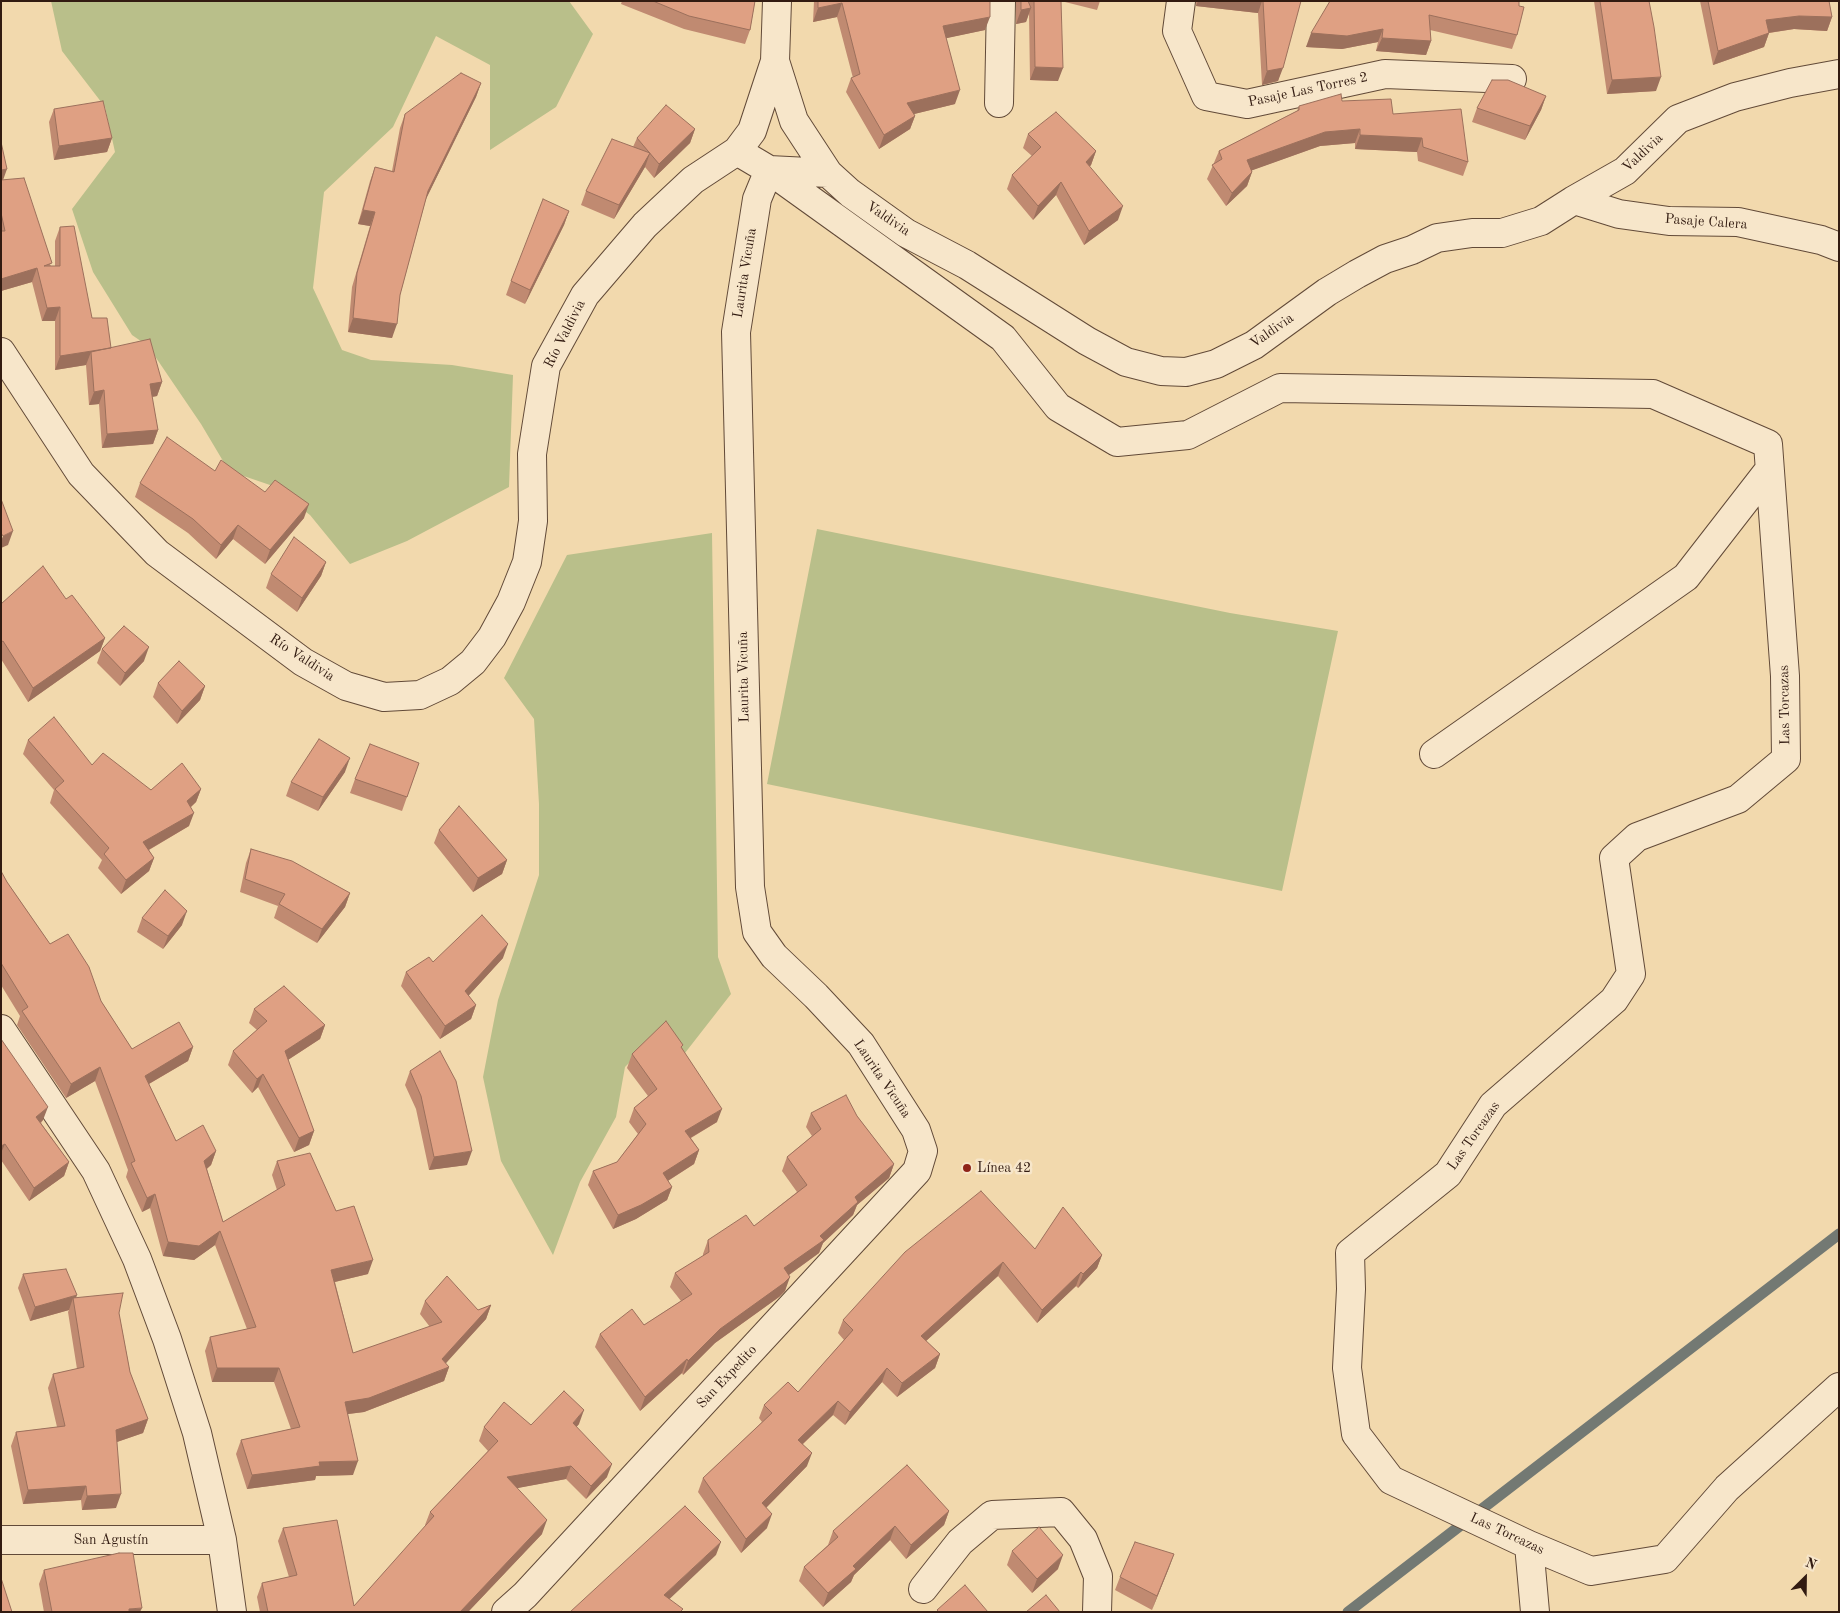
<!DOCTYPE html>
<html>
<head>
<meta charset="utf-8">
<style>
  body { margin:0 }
  #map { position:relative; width:1840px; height:1613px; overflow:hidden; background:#f2d9ad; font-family:"Old Standard TT",serif }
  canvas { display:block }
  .frame { position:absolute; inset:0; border:2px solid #321b11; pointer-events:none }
  .north { position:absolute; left:1780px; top:1553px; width:50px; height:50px; -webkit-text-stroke:4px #f7e6ca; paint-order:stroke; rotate:23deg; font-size:14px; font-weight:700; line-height:20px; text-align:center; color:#321b11 }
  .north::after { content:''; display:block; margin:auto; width:18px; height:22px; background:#321b11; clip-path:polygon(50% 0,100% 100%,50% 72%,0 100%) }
</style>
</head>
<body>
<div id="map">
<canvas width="1840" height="1613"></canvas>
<div class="frame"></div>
<div class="north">N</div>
</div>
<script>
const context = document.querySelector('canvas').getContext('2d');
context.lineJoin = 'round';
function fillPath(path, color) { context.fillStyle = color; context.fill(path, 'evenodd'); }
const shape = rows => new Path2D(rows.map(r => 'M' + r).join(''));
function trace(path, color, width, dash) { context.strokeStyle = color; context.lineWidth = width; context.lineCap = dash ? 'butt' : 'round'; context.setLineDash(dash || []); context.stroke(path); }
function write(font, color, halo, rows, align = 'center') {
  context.font = font + ' "Old Standard TT",serif'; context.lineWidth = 5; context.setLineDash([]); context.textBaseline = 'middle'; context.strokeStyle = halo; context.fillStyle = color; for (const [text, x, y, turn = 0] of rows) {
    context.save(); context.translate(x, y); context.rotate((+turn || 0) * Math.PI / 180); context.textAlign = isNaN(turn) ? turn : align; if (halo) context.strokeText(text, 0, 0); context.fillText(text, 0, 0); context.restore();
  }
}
fillPath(shape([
  [51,1,569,1,593,34,556,107,490,150,490,65,436,36,393,127,324,192,313,288,342,350,371,360,452,365,513,375,509,487,407,541,350,564,310,515,270,485,229,471,201,424,148,346,132,335,93,272,72,209,115,152,105,107,62,51],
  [817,529,1230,613,1338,631,1282,891,767,784],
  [712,533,718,957,731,994,685,1053,663,1029,625,1067,616,1117,580,1182,553,1255,501,1161,483,1077,498,1000,539,875,539,804,534,719,504,678,567,555]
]), '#b9bf8a');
trace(shape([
  [1348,1612,1839,1234]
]), '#737973', 11);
const minor = shape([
  [1181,1,1177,31,1206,96,1247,104,1385,74,1512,79],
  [775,61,794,121,828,173,850,193,906,233,967,265,1087,341,1126,362,1161,371,1186,372,1216,364,1254,345,1327,292,1357,274,1385,259,1412,250,1437,238,1472,233,1502,233,1541,221,1574,200,1625,171,1678,119,1735,97,1790,83,1839,74],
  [999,103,1001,1],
  [737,151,752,131,775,61,777,1],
  [1574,200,1619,214,1669,221,1738,222,1821,240,1839,247],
  [1,352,81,474,157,553,303,662,346,686,384,697,420,695,450,681,473,662,492,637,511,602,527,562,533,521,532,454,546,366,585,295,645,225,693,180,737,151,769,170,828,173],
  [1434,754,1686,577,1769,470],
  [1,1029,96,1171,137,1259,167,1339,197,1433,222,1540,232,1612],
  [1,1540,222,1540],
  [1529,1545,1535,1612],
  [923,1589,960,1542,992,1515,1061,1512,1083,1539,1098,1576,1097,1612],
  [506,1612,525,1595,917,1171,923,1151,916,1130,861,1044,816,996,774,956,757,932,750,887,736,332,757,199,769,170,1003,338,1058,407,1117,442,1188,435,1280,388,1653,394,1768,444,1785,676,1786,759,1738,799,1637,837,1614,858,1631,974,1614,1000,1493,1105,1448,1174,1350,1253,1351,1289,1347,1368,1356,1434,1391,1480,1529,1545,1591,1571,1665,1559,1727,1488,1839,1387]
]);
trace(minor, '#624a38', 30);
trace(minor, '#f7e6ca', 28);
fillPath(shape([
  [622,1,755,1,750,30,745,44,684,29,621,4],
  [814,1,990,1,985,30,946,38,955,104,914,114,915,116,910,129,879,149,846,92,851,78,853,78,837,17,813,22],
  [1016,1,1028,1,1029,4,1029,1,1100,1,1097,10,1061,1,1058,81,1030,80,1029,13,1026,22,1016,24],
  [1196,1,1301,1,1278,81,1262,85,1258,13,1196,6],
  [1330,1,1519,6,1517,35,1512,49,1430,30,1431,41,1426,55,1376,51,1378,42,1342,49,1306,47],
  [1594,1,1649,1,1656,91,1607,94],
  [1700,1,1829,1,1832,17,1827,31,1794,29,1769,33,1764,47,1713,65],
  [481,83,476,97,426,199,400,295,392,338,348,332,352,287,370,226,358,224,370,181,375,167,392,171,400,128,405,114],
  [1546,96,1541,110,1525,140,1472,122,1477,108],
  [1342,101,1393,114,1468,162,1463,176,1418,161,1417,152,1355,149,1355,143,1320,146,1252,170,1252,172,1247,186,1226,206,1207,179,1219,151,1297,111,1299,106],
  [54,109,112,138,107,152,54,160,49,122],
  [695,129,690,143,654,178,645,167,614,219,581,205,586,191,633,147,637,138],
  [1028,134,1096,151,1091,165,1089,167,1118,220,1084,245,1056,195,1033,220,1007,189,1012,175,1032,156,1023,148],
  [1,142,3,180,51,266,55,266,55,241,60,227,92,318,111,348,162,382,157,396,152,397,158,430,153,444,102,448,99,404,89,405,86,365,55,370,55,321,42,321,32,282,1,291],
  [569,211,564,225,525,304,506,295,511,281],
  [215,471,265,492,304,518,265,564,233,539,216,559,188,533,135,497,140,483],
  [326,562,321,576,297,612,266,588,271,574],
  [66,599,105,638,100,651,28,702,1,659,1,604],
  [102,649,144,661,120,686,97,663],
  [158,683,205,686,200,700,177,724,153,697],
  [28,740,92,765,151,790,201,789,196,802,191,807,189,826,149,850,154,858,149,871,121,894,98,868,102,860,50,803,54,790,23,754],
  [419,763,402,811,350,793,355,779],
  [345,772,318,811,286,796,291,782],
  [439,830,507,860,502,874,473,892,434,843],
  [251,849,350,893,345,907,317,943,274,918,278,906,240,892,246,863],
  [1,871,7,882,50,944,101,1001,132,1049,193,1047,188,1061,149,1084,176,1141,216,1151,211,1165,207,1169,223,1222,277,1190,272,1175,277,1161,336,1211,368,1274,335,1282,353,1353,430,1327,420,1314,425,1301,478,1310,491,1305,486,1319,445,1363,449,1367,444,1381,364,1412,348,1414,353,1475,316,1476,315,1480,247,1489,236,1454,241,1440,291,1429,274,1382,212,1382,205,1351,210,1337,247,1329,215,1245,194,1260,163,1256,150,1208,142,1212,126,1177,128,1170,95,1081,66,1098,17,1025,20,1016,1,985],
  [142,918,182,925,163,949,137,932],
  [503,958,468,996,476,1005,471,1019,440,1039,401,986,406,972,433,962],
  [254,1009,325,1025,320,1039,288,1060,314,1131,309,1145,294,1152,258,1087,252,1093,228,1065,233,1051,257,1030,249,1023],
  [1,1039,43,1120,41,1123,69,1162,64,1176,29,1201,1,1160],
  [682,1048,717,1122,691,1138,699,1150,694,1164,668,1181,672,1187,667,1200,636,1219,613,1229,588,1185,593,1171,617,1162,638,1134,629,1122,634,1108,648,1096,627,1068,632,1054],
  [410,1071,467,1165,429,1170,416,1109,405,1085],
  [811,1113,857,1116,894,1164,889,1178,857,1205,853,1215,823,1243,819,1253,789,1275,785,1291,779,1297,715,1343,683,1375,682,1373,640,1411,595,1347,600,1334,644,1325,681,1301,670,1287,675,1273,703,1256,703,1254,708,1240,754,1226,797,1192,782,1171,787,1157,812,1136,806,1127],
  [1035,1249,1102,1255,1097,1268,1078,1288,1076,1286,1037,1323,998,1276,926,1341,940,1354,935,1368,897,1397,882,1382,845,1425,833,1415,803,1444,807,1466,766,1508,767,1528,741,1553,698,1492,703,1478,762,1422,759,1418,764,1405,798,1392,844,1340,838,1333,843,1320],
  [23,1274,76,1298,119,1313,130,1372,148,1419,143,1433,117,1442,116,1508,82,1510,81,1500,23,1504,11,1446,16,1432,57,1427,48,1388,53,1374,77,1369,68,1312,69,1310,30,1321,18,1288],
  [579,1424,576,1427,607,1477,586,1499,566,1479,517,1488,542,1534,468,1612,260,1612,257,1597,262,1583,289,1577,278,1541,283,1528,354,1606,426,1526,425,1525,430,1512,488,1451,479,1441,484,1427],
  [949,1511,944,1525,906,1559,890,1540,854,1575,851,1582,823,1607,799,1581,804,1567,828,1545,833,1531],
  [1012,1551,1058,1569,1032,1593,1007,1565],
  [1174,1554,1152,1610,1115,1590,1120,1577],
  [44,1570,140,1612,44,1612,39,1584]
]), '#c08a71');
fillPath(shape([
  [1198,1,1262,1,1258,13,1196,6],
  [842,3,837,17,813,22,818,8],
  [1031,8,1026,22,1016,24,1021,10],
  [1799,16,1832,17,1827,31,1794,29,1761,34,1766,20],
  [990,17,985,30,938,40,943,26],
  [1383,29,1378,42,1342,49,1306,47,1311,33],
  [1769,33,1764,47,1713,65,1718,51],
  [1382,38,1431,41,1426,55,1376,51],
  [1035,67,1063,68,1058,81,1030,80],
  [1283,68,1278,81,1262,85,1267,71],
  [1661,77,1656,91,1607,94,1612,80],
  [481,83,476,97,423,205,428,191],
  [960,90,955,104,902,117,907,103],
  [1546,96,1541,110,1525,140,1530,126],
  [915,116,910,129,879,149,884,135],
  [695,129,690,143,654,178,659,164],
  [1360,129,1355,143,1320,146,1242,174,1247,160,1325,132],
  [1360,135,1422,138,1417,152,1355,149],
  [112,138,107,152,54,160,59,146],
  [1096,151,1091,165,1081,176,1086,162],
  [650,153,645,167,614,219,619,205],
  [7,169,2,183,1,183,1,170],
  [1252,172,1247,186,1226,206,1232,193],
  [1061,182,1056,195,1033,220,1038,206],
  [1123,206,1118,220,1084,245,1089,231],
  [363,210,375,212,370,226,358,224],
  [569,211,564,225,525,304,530,290],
  [37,268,32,282,1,291,1,279],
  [60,307,55,321,42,321,47,308],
  [353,318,397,324,392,338,348,332],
  [111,348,91,352,86,365,55,370,60,356],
  [162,382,157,396,145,398,150,384],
  [104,390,99,404,89,405,94,392],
  [158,430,153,444,102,448,107,434],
  [309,504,304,518,265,564,270,550],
  [238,525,233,539,216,559,221,545],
  [13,531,8,545,1,548,1,541,3,536],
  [326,562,321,576,297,612,302,598],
  [105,638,100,651,28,702,33,688],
  [149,647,144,661,120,686,125,673],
  [205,686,200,700,177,724,182,711],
  [350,758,345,772,318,811,323,797],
  [201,789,196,802,182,815,187,801],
  [194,813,189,826,138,856,143,842],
  [154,858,149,871,121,894,126,880],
  [507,860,502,874,473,892,478,878],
  [350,893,345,907,317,943,322,929],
  [187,911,182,925,163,949,168,936],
  [508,944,503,958,460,1005,465,991],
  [476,1005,471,1019,440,1039,445,1026],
  [325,1025,320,1039,280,1065,285,1051],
  [193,1047,188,1061,140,1089,145,1076],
  [100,1067,95,1081,66,1098,71,1084],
  [263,1074,258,1087,252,1093,257,1079],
  [48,1107,43,1120,31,1131,36,1117],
  [722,1109,717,1122,680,1144,685,1131],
  [314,1131,309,1145,294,1152,299,1138],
  [5,1144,1,1153,1,1146],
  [699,1150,694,1164,658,1187,663,1173],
  [216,1151,211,1165,199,1175,204,1161],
  [472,1151,467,1165,429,1170,434,1157],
  [69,1162,64,1176,29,1201,34,1188],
  [894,1164,889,1178,857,1205,853,1215,823,1243,819,1253,779,1282,784,1268,820,1236,855,1197],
  [672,1187,667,1200,636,1219,613,1229,618,1215],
  [155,1194,150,1208,142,1212,147,1198],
  [220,1231,215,1245,194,1260,163,1256,168,1242],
  [1102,1255,1097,1268,1078,1288,1083,1274],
  [373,1260,368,1274,326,1284,331,1270],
  [1003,1262,998,1276,916,1350,921,1336],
  [1081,1272,1076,1286,1037,1323,1042,1310],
  [790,1277,785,1291,779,1297,715,1343,683,1375,688,1361,720,1329],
  [77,1295,74,1304,73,1298,69,1310,30,1321,35,1307],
  [491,1305,486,1319,438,1372,449,1367,444,1381,364,1412,340,1415,345,1402,442,1359],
  [940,1354,935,1368,897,1397,902,1383],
  [687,1359,682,1373,640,1411,645,1397],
  [217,1368,279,1368,274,1382,212,1382],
  [887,1368,882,1382,845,1425,850,1412],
  [838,1401,833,1415,793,1453,798,1440],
  [584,1410,579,1424,568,1437,573,1423],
  [148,1419,143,1433,111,1444,116,1430],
  [812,1453,807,1466,757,1517,762,1503],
  [358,1461,353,1475,316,1476,315,1480,247,1489,252,1475,319,1462],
  [612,1464,607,1477,586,1499,591,1486],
  [571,1466,566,1479,502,1491,507,1477],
  [86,1486,81,1500,23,1504,28,1490],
  [121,1494,116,1508,82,1510,87,1496],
  [949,1511,944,1525,906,1559,911,1545],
  [772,1514,767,1528,741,1553,746,1539],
  [547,1520,542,1534,468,1612,460,1612],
  [895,1526,890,1540,854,1575,851,1582,823,1607,828,1593,853,1566],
  [721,1542,716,1555,659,1609,664,1595],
  [1174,1554,1169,1568,1152,1610,1157,1596],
  [1063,1555,1058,1569,1032,1593,1037,1579],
  [142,1608,140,1612,128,1612,129,1609]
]), '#9c705c');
const building = shape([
  [653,1,755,1,750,30,689,16,653,1],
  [818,1,990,1,990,17,943,26,960,90,907,103,915,116,884,135,851,78,860,74,842,3,818,8,818,1],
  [1021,1,1028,1,1031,8,1021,10,1021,1],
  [1034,1,1061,1,1063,68,1035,67,1034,1],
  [1263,1,1301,1,1283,68,1267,71,1263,1],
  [1330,1,1519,1,1519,6,1524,7,1517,35,1429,15,1431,41,1382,38,1383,29,1347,36,1311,33,1330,1],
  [1600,1,1649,1,1654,27,1661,77,1612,80,1600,1],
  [1708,1,1829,1,1832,17,1799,16,1766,20,1769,33,1718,51,1708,1],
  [461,73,481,83,428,191,400,295,397,324,353,318,357,273,375,212,363,210,375,167,394,172,405,114,461,73],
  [1492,80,1508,80,1546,96,1530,126,1477,108,1492,80],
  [1341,94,1342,101,1391,99,1393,114,1461,109,1468,162,1423,147,1422,138,1360,135,1360,129,1325,132,1247,160,1252,172,1232,193,1212,165,1222,159,1219,151,1299,110,1299,106,1341,94],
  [103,101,112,138,59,146,54,109,103,101],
  [666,105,695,129,659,164,637,138,666,105],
  [1056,112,1096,151,1086,162,1123,206,1089,231,1061,182,1038,206,1012,175,1041,147,1028,134,1056,112],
  [612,139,650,153,619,205,586,191,612,139],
  [1,142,7,169,1,170,1,142],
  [24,178,52,263,44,266,60,266,60,227,74,226,92,318,107,318,111,348,60,356,60,307,47,308,37,268,1,279,1,231,5,231,1,213,1,180,24,178],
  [543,199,569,211,530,290,511,281,543,199],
  [150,339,162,382,150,384,158,430,107,434,104,390,94,392,91,352,150,339],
  [167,437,215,471,221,460,265,492,275,480,309,504,270,550,238,525,221,545,193,519,140,483,167,437],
  [1,499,13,531,3,536,1,533,1,499],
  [294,537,326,562,302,598,271,574,294,537],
  [43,566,66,599,72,595,105,638,33,688,3,641,1,642,1,604,43,566],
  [124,626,149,647,125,673,102,649,124,626],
  [179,661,205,686,182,711,158,683,179,661],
  [54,717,92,765,103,753,151,790,182,763,201,789,187,801,194,813,143,842,154,858,126,880,104,854,109,848,55,789,64,781,28,740,54,717],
  [319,739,350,758,323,797,291,782,319,739],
  [370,744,419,763,407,797,355,779,370,744],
  [459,806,507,860,478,878,439,830,459,806],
  [251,849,292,861,350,893,322,929,279,904,285,894,245,879,251,849],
  [1,871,7,882,50,944,68,934,89,967,101,1001,132,1049,179,1022,193,1047,145,1076,176,1141,203,1125,216,1151,204,1161,223,1222,285,1185,277,1161,310,1153,336,1211,354,1206,373,1260,331,1270,353,1353,442,1322,425,1301,447,1276,478,1310,491,1305,442,1359,449,1367,369,1398,345,1402,358,1461,319,1462,320,1466,252,1475,241,1440,300,1427,279,1368,217,1368,210,1337,256,1327,220,1231,199,1246,168,1242,155,1194,147,1198,131,1163,135,1161,100,1067,71,1084,22,1011,28,1007,1,963,1,871],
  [165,890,187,911,168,936,142,918,165,890],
  [482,915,508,944,465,991,476,1005,445,1026,406,972,429,957,433,962,482,915],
  [284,986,325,1025,285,1051,314,1131,299,1138,263,1074,257,1079,233,1051,267,1021,254,1009,284,986],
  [666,1021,683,1045,681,1047,722,1109,685,1131,699,1150,663,1173,672,1187,641,1205,618,1215,593,1171,617,1162,646,1124,634,1108,657,1089,632,1054,666,1021],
  [1,1039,48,1107,36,1117,69,1162,34,1188,5,1144,1,1146,1,1039],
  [440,1051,456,1081,472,1151,434,1157,421,1096,410,1071,440,1051],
  [846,1095,857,1116,894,1164,855,1197,858,1202,820,1236,824,1240,784,1268,790,1277,784,1283,720,1329,688,1361,687,1359,645,1397,600,1334,632,1309,644,1325,692,1294,675,1273,709,1252,708,1240,746,1215,754,1226,807,1185,787,1157,821,1129,811,1113,846,1095],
  [981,1191,1035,1249,1063,1207,1102,1255,1083,1274,1081,1272,1042,1310,1003,1262,921,1336,940,1354,902,1383,887,1368,850,1412,838,1401,798,1440,812,1453,762,1503,772,1514,746,1539,703,1478,772,1413,764,1405,788,1382,798,1392,853,1330,843,1320,905,1252,981,1191],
  [66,1269,77,1295,35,1307,23,1274,66,1269],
  [123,1293,119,1313,130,1372,148,1419,116,1430,121,1494,87,1496,86,1486,28,1490,16,1432,65,1426,53,1374,84,1367,73,1298,123,1293],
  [564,1391,584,1410,573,1423,612,1464,591,1486,571,1466,507,1477,547,1520,460,1612,268,1612,262,1583,297,1575,283,1528,337,1520,354,1606,434,1516,430,1512,498,1441,484,1427,504,1402,531,1425,564,1391],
  [907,1465,949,1511,911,1545,895,1526,853,1566,856,1569,828,1593,804,1567,838,1537,833,1531,907,1465],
  [685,1506,721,1542,664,1595,683,1609,680,1612,570,1612,685,1506],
  [1039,1527,1063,1555,1037,1579,1012,1551,1039,1527],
  [1135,1542,1174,1554,1157,1596,1120,1577,1135,1542],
  [119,1553,133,1553,142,1608,129,1609,129,1612,52,1612,44,1570,119,1553],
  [1,1578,12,1612,1,1612,1,1578],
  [965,1585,988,1612,939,1612,937,1610,965,1585],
  [1046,1595,1060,1612,1026,1612,1046,1595]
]);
fillPath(building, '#dfa083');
trace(building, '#9c705c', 1);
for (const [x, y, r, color] of [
  [967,1168,5,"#8f2418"]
]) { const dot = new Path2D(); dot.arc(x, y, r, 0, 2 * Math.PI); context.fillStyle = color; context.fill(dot); trace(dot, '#f7e6ca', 2); }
write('14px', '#321b11', '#f7e6ca', [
  ["Pasaje Las Torres 2",1308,90,-12],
  ["Valdivia",1643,153,-43],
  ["Valdivia",888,219,34],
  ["Pasaje Calera",1706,222,4],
  ["Laurita Vicuña",745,273,-81],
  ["Valdivia",1272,331,-35],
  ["Río Valdivia",565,334,-63],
  ["Río Valdivia",302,658,33],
  ["Laurita Vicuña",744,677,-91],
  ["Las Torcazas",1785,705,-91],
  ["Laurita Vicuña",882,1079,56],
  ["Las Torcazas",1474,1136,-55],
  ["San Expedito",727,1377,-47],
  ["Las Torcazas",1507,1534,25],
  ["San Agustín",111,1540]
]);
write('14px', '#321b11', '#f7e6ca', [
  ["Línea 42",977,1168]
], 'left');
</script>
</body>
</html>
